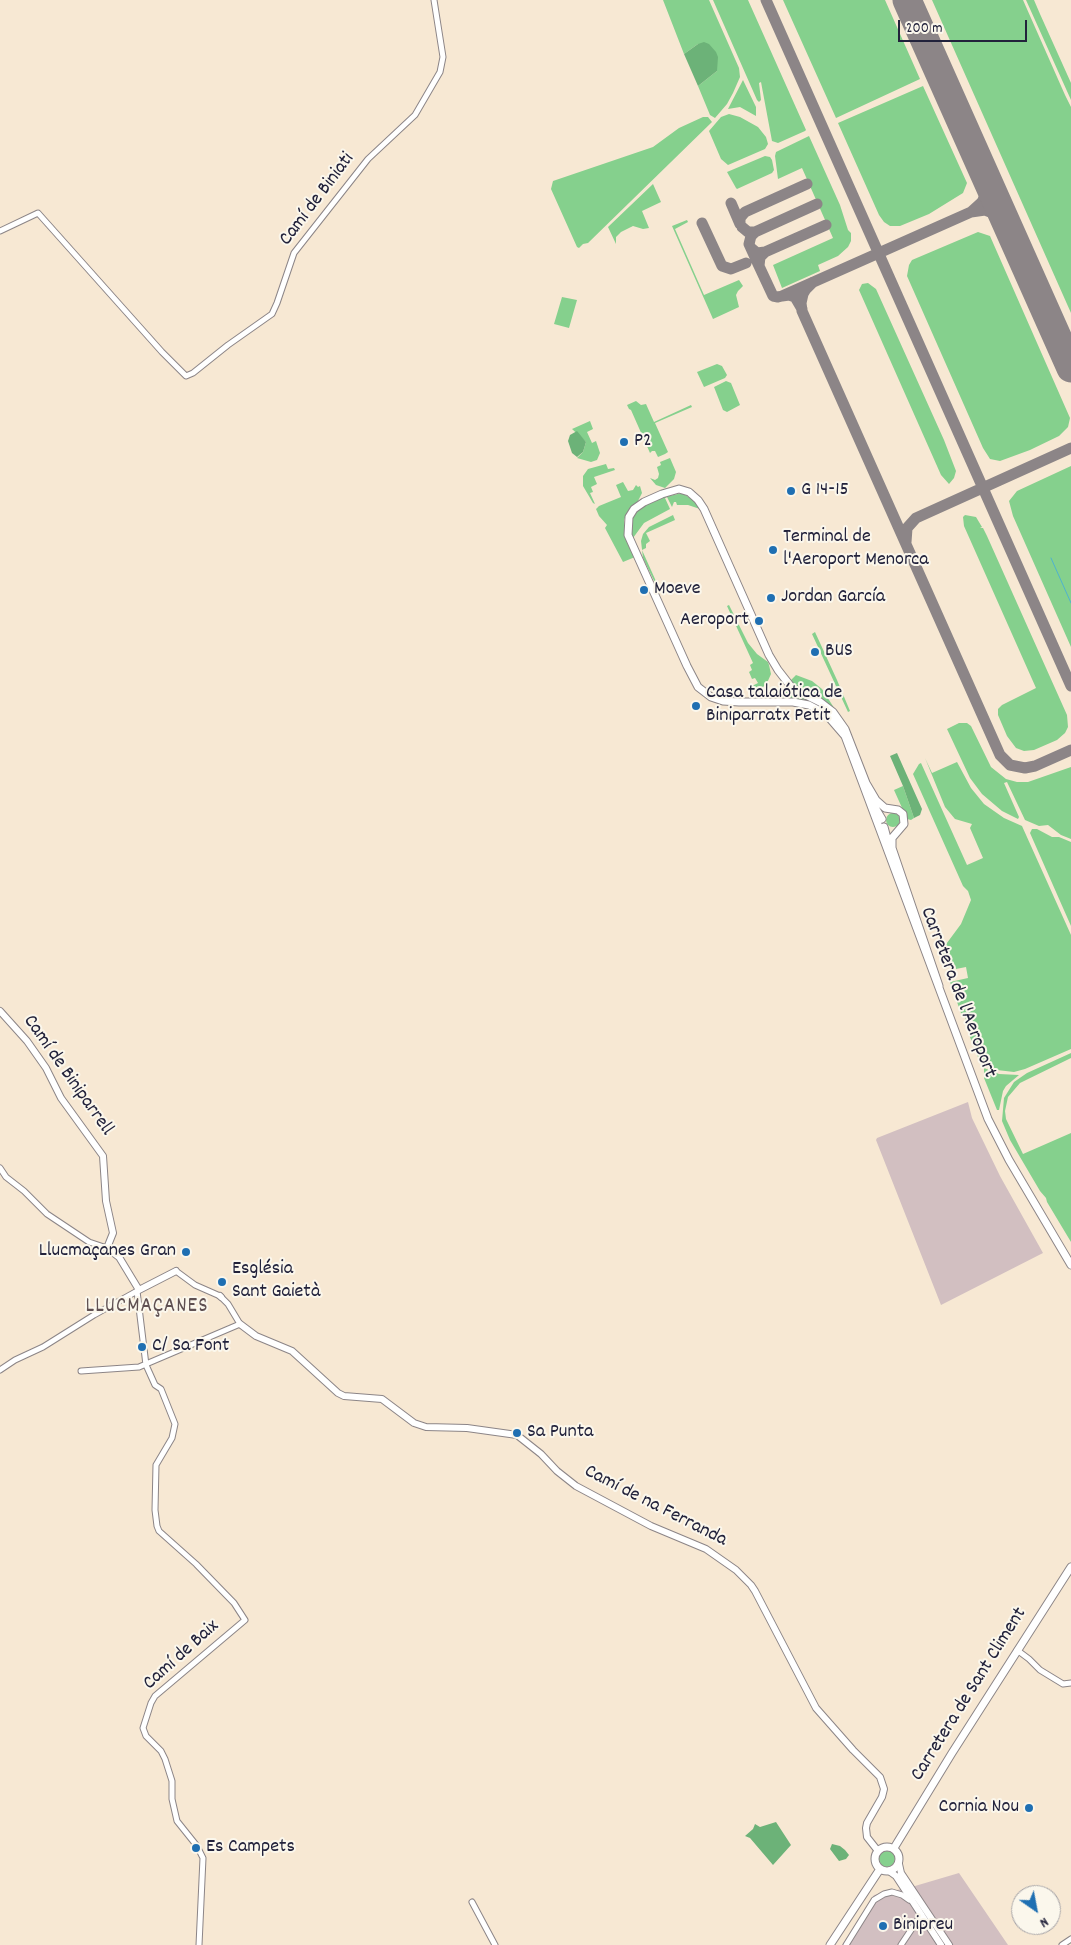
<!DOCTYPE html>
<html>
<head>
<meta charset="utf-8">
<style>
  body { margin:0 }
  #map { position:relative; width:1071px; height:1945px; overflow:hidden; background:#f7e8d3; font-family:Dekko,sans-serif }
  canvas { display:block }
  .north { position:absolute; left:1011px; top:1885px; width:50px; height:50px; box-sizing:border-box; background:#fbf7ec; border:1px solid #a4a2a5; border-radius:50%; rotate:147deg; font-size:14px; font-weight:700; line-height:20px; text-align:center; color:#22223b }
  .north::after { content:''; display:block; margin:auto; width:18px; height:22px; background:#1f6fb2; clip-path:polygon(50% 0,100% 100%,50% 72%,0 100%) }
  .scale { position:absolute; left:898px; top:20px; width:129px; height:22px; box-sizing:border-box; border:2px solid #22223b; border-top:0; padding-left:6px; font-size:15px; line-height:18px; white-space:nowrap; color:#22223b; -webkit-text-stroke:4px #fbf7ec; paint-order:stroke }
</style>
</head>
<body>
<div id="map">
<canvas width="1071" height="1945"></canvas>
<div class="north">N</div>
<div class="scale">200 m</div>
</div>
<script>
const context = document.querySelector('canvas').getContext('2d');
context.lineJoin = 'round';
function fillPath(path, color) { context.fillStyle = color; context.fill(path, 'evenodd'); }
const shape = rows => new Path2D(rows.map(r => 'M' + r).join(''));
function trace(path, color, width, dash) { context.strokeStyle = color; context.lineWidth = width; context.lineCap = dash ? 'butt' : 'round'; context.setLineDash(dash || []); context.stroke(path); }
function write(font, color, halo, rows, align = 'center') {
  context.font = font + ' Dekko,sans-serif'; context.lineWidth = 4; context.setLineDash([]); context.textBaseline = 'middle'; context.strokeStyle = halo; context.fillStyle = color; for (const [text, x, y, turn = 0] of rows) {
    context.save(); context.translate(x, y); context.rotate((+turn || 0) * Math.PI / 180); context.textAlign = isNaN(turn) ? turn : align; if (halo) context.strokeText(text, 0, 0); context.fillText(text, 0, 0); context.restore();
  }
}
fillPath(shape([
  [968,1102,972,1118,1000,1176,1043,1253,941,1305,876,1140,877,1138],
  [959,1873,1008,1945,842,1945,874,1895,915,1886]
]), '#d2bfc1');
fillPath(shape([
  [663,0,709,0,739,68,740,77,733,93,727,104,715,118,710,115,698,86,717,71,698,44,684,54],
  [713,0,748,0,806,130,805,131,778,143,772,141,761,82,759,83,761,100,759,102,757,100],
  [783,0,885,0,920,79,836,118],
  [932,0,1023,0,1065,95,1071,107,1071,313],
  [1026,0,1034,0,1040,14,1071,83,1071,100],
  [743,80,756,107,756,116,740,107,728,109],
  [923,86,967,183,963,193,929,214,900,226,890,226,884,222,879,215,838,123],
  [729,114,740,117,758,127,766,137,768,144,765,149,728,165,721,159,709,131,721,117],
  [703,117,708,117,712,122,588,243,583,244,579,248,577,247,551,189,553,181,653,147,679,128],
  [809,136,840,205,848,230,851,233,851,241,848,247,838,256,818,265,820,271,782,288,773,265,833,238,802,168,778,179,775,156,776,152],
  [765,156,770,157,772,160,774,170,772,173,737,189,736,188,727,172],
  [653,184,661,202,642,211,649,228,643,229,633,226,621,232,616,237,616,244,608,227],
  [687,220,688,222,675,229,704,295,739,280,743,286,738,291,736,295,739,307,713,319,672,226],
  [978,232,990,236,1070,418,1068,427,1059,436,1030,450,1000,461,990,459,983,448,907,276,909,265,912,260],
  [868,283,876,289,944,440,956,471,954,478,949,484,941,475,859,290,862,284],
  [562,297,577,300,569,328,554,324],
  [717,364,722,366,727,375,725,378,704,387,697,372],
  [726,381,731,383,740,405,727,412,723,410,714,387],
  [636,401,641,405,646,404,654,422,691,405,692,407,655,423,668,452,665,454,658,457,655,451,652,451,650,453,631,410,629,409,627,405],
  [590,421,593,429,587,432,592,443,596,441,600,453,597,460,591,462,577,458,583,452,586,442,572,429],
  [670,458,676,472,674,479,665,488,656,485,650,478,655,480,658,478,659,474,657,467,661,465,660,462],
  [606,464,608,469,614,468,615,470,594,477,597,484,591,487,593,492,590,493,595,504,593,503,583,486,583,476,588,469],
  [1071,466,1071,647,1013,516,1009,501,1017,491],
  [623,482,628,491,633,490,636,485,638,487,640,486,642,493,638,501,627,513,624,520,625,535,635,557,623,562,605,528,607,525,599,516,596,509,599,506,621,497,616,485],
  [682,493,695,501,700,509,688,505,677,505,676,502,674,502,672,507,667,497,665,498,670,509,644,523,633,538,631,534,632,518,639,509,657,499],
  [673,515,675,520,646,533,650,541,646,544,646,548,642,550,659,588,658,589,643,558,641,541,643,534,649,527],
  [965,515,976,517,982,527,980,528,983,528,987,536,1067,715,1068,727,1065,733,1057,740,1034,750,1024,751,1016,748,1007,736,998,715,998,709,1002,705,1036,688,964,526,963,517],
  [729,605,748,643,757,654,768,662,769,665,771,674,767,683,762,688,752,692,750,693,748,688,758,683,755,678,752,679,749,672,752,670,750,665,753,663,727,606],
  [815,632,837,680,850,711,848,712,812,634],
  [796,675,812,681,822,689,838,714,789,682],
  [788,687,817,703,816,705,769,699,778,696],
  [959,723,967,723,971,726,991,767,1006,779,1017,782,1028,782,1071,767,1071,839,1061,835,1048,825,1039,826,1025,820,1007,782,1004,783,1019,817,1018,819,1002,811,982,794,970,778,947,729],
  [925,758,932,773,957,762,971,788,984,804,1004,818,1022,826,1071,935,1071,1049,1025,1069,1014,1072,997,1070,986,1065,978,1057,966,1027,967,1024,965,1017,962,1016,950,982,968,978,966,967,956,969,955,966,946,965,942,959,944,947,961,924,971,900,968,891,963,886,913,774,919,764,921,763,967,865,983,858,970,828,958,824,970,828,972,824,955,819,945,807],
  [903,786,914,818,911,820,907,819,894,790],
  '886 820a7 7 0 1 1 14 0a7 7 0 1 1-14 0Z',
  [1032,829,1037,829,1052,837,1059,837,1071,842,1071,926,1030,833],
  [1071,1053,1071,1058,1020,1083,1008,1097,1005,1111,1006,1119,1023,1154,1071,1133,1071,1242,1047,1202,1046,1198,1040,1191,1010,1140,1002,1121,1004,1098,1014,1082,1027,1073],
  [984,1068,999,1074,1019,1075,1006,1086,1003,1091,999,1110,997,1110,984,1078],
  '879 1859a8 8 0 1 1 16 0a8 8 0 1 1-16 0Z'
]), '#85d08d');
fillPath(shape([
  [704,42,709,44,716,52,718,57,717,71,698,86,684,54,698,44],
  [577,431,586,442,583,452,577,457,572,453,568,441,570,435],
  [897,753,922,809,920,815,914,818,903,786,890,756],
  [776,1822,791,1845,773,1865,750,1838,745,1836,753,1829,755,1824,760,1827],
  [832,1844,840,1846,845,1850,849,1855,846,1859,839,1861,830,1849]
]), '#6cb278');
trace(shape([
  [1051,558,1071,603]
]), '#4fb2ce', 1);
trace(shape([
  [766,0,1071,686],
  [983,170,987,182,986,194,982,202,971,212,985,210,993,213,1003,220,1010,230],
  [731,203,740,224],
  [702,223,722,266,731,269,746,263],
  [740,223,740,218,745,212,807,184],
  [742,227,748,232,755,232,751,236,749,244,759,266,760,257,765,252],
  [755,232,817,204],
  [751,248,757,253,765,252,826,225],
  [759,266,773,296,778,297,782,296],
  [813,282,806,289,803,294,801,303,802,311,1000,755,1010,765,1025,768,1035,766,1071,750],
  [802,309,795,297,789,295,782,296,971,212],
  [906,542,907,528,916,518,1071,448]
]), '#8c8587', 11);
trace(shape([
  [907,0,1071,368]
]), '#8c8587', 29);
const minor = shape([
  [0,231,38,213,162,352,186,376,193,373,228,345,272,314,277,303,294,253,368,159,415,115,440,72,443,57,434,0],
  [0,1168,6,1177,24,1191,47,1214,89,1242,107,1248],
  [176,1271,195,1285,220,1296],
  [137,1291,146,1365,155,1385,161,1389,175,1424,172,1438,156,1465,155,1510,157,1526,159,1531,196,1564,234,1603,245,1620,155,1696,151,1703,143,1728,146,1736,161,1751,165,1759,172,1781,172,1799,177,1821,197,1846,203,1858,199,1945],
  [0,1370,15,1360,43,1347,94,1315,139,1290],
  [81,1371,139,1367,240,1324,228,1304,221,1297],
  [1017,1650,1029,1659,1040,1670,1063,1684,1071,1683],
  [472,1902,495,1945],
  [846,1945,874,1900,884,1894,892,1892,902,1895,909,1900],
  [901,1945,921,1915],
  [1062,1945,1071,1939]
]);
const tertiary = shape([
  [0,1011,27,1041,46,1068,61,1098,103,1156,106,1201,113,1233,107,1248,119,1257,139,1290,176,1271],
  [220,1296,221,1297],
  [240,1324,256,1336,292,1351,338,1393,344,1396,382,1399,414,1423,426,1427,467,1428,517,1435,541,1454,557,1471,576,1486,651,1526,706,1549,736,1570,751,1585,755,1591,816,1708,853,1750,880,1777,884,1789,882,1797,867,1823,866,1828,867,1837,878,1851],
  [899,1864,901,1873,949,1945],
  [889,1871,896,1876,941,1945]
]);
const secondary = shape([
  [873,804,882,819],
  [884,827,889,846],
  [939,986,892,848,892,838,904,824,903,814,898,810,885,808,876,800,866,783,845,729,833,712,820,702,792,688,778,670,769,655,704,509,698,500,689,492,679,489,662,494,644,502,634,509,629,517,628,535,687,666,698,687,711,697,723,701,739,702,793,702,809,705,826,714,845,736,988,1119,1009,1160,1071,1265],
  '875 1859a12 12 0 1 1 24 0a12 12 0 1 1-24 0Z',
  [894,1848,952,1753,1071,1567],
  [830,1945,880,1869]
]);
trace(minor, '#8c8587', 7);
trace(tertiary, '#8c8587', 8);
trace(secondary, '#8c8587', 9);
trace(minor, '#fff', 5);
trace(tertiary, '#fff', 6);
trace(secondary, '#fff', 7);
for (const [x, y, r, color] of [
  [624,442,5,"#1f6fb2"],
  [791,491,5,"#1f6fb2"],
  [773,550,5,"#1f6fb2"],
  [644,590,5,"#1f6fb2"],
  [771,598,5,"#1f6fb2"],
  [759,621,5,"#1f6fb2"],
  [815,652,5,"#1f6fb2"],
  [696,706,5,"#1f6fb2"],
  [186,1252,5,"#1f6fb2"],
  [222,1282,5,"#1f6fb2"],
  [142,1347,5,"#1f6fb2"],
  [517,1433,5,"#1f6fb2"],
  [1029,1808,5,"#1f6fb2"],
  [196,1848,5,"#1f6fb2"],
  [883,1926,5,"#1f6fb2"]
]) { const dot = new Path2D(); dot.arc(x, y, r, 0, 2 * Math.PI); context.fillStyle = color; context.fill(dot); trace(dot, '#fbf7ec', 2); }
write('20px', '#22223b', '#fbf7ec', [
  ["Camí de Biniati",318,200,-53],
  ["Carretera de l'Aeroport",957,993,69],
  ["Camí de Biniparrell",67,1076,55],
  ["Camí de na Ferranda",655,1507,27],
  ["Camí de Baix",182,1656,-42],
  ["Carretera de Sant Climent",970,1695,-58]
]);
write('20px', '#22223b', '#fbf7ec', [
  ["P2",634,442],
  ["G 14-15",801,491],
  ["Terminal de",783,538],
  ["l'Aeroport Menorca",783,561],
  ["Moeve",654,590],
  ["Jordan García",781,598],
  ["Aeroport",749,621,"right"],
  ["BUS",825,652],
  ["Casa talaiótica de",706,694],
  ["Biniparratx Petit",706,717],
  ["Llucmaçanes Gran",176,1252,"right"],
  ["Església",232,1270],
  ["Sant Gaietà",232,1293],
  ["C/ Sa Font",152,1347],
  ["Sa Punta",527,1433],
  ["Cornia Nou",1019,1808,"right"],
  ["Es Campets",206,1848],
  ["Binipreu",893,1926]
], 'left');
context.letterSpacing = '1px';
write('21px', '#5f5052', '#fbf7ec', [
  ["LLUCMAÇANES",147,1308]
]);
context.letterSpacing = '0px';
</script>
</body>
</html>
